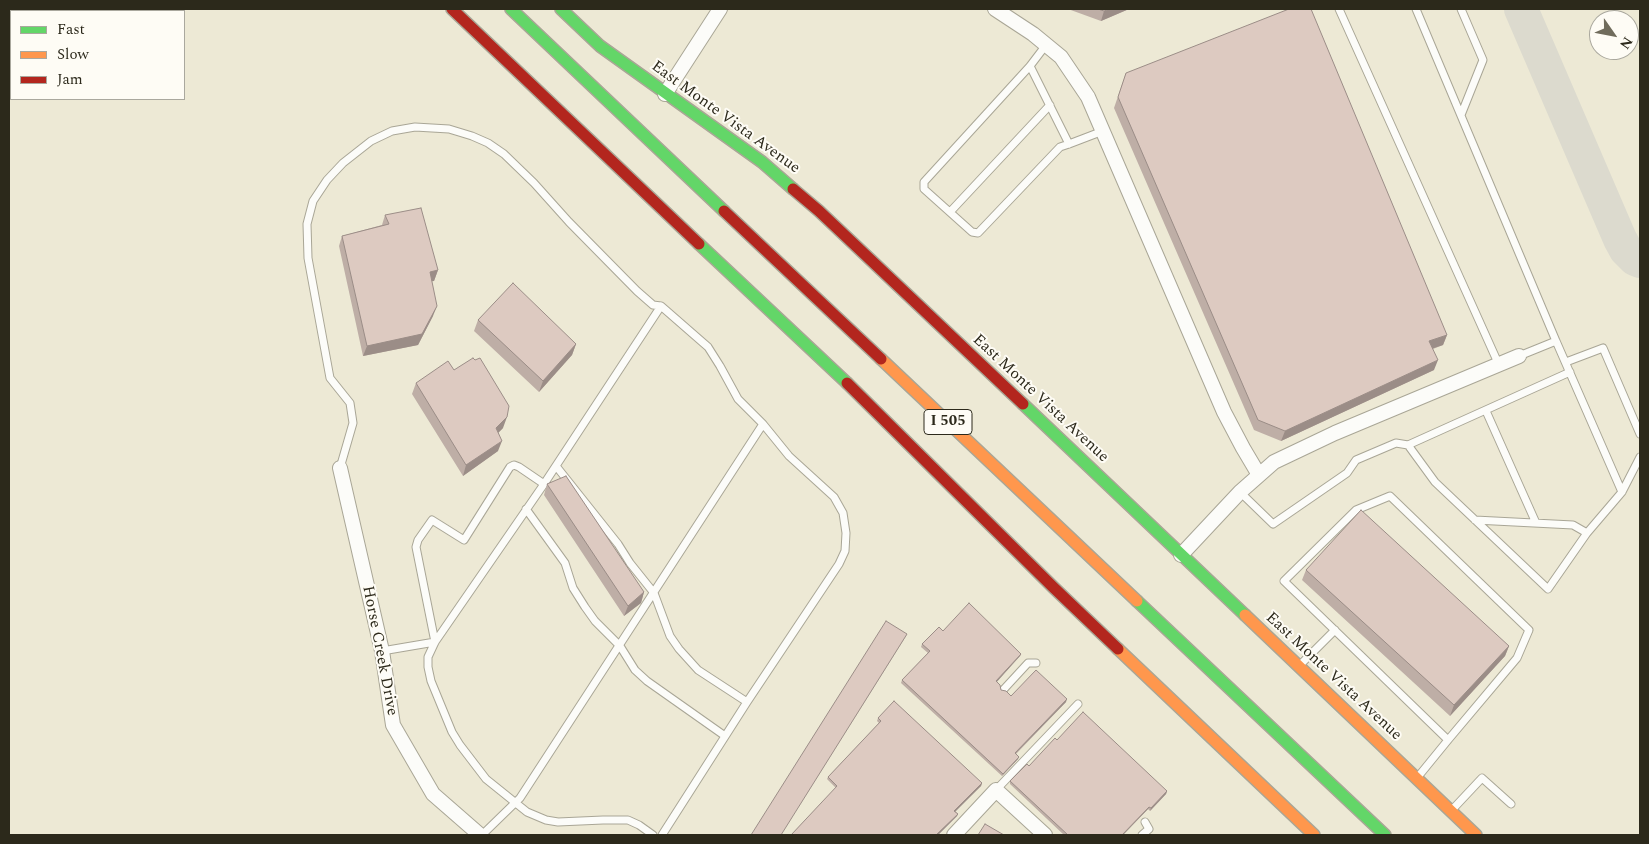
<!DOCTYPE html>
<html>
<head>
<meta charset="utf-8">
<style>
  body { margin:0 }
  #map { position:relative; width:1649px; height:844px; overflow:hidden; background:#ede9d5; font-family:Spectral,serif }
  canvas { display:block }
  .frame { position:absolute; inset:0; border:10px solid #2c291b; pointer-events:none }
  .legend { position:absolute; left:10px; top:10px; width:175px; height:90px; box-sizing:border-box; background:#fefcf5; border:1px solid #aaa89e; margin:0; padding:6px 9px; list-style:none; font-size:15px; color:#2c291b }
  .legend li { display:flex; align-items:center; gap:10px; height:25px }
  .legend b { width:25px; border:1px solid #aaa89e }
  .north { position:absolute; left:1589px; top:10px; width:50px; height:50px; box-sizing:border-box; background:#fefcf5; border:1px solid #aaa89e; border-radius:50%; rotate:123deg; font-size:14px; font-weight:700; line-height:20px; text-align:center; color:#2c291b }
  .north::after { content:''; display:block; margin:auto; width:18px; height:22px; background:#706c5c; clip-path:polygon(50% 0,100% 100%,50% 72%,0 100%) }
</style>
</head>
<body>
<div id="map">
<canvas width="1649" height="844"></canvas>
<div class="frame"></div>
<ul class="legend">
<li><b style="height:6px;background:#63d668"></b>Fast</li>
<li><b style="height:6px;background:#ff974d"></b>Slow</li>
<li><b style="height:6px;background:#b3261e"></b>Jam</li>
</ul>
<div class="north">N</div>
</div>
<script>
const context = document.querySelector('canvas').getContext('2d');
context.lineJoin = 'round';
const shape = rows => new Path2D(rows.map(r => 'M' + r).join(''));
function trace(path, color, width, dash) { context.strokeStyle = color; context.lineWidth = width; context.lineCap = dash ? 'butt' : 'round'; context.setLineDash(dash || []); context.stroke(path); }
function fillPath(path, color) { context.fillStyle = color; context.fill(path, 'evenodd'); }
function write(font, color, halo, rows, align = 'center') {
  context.font = font + ' Spectral,serif'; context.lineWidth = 4; context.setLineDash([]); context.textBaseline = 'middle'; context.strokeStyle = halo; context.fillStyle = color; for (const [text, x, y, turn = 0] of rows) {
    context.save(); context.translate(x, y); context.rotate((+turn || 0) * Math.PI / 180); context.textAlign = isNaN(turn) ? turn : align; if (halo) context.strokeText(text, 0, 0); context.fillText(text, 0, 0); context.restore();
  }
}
trace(shape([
  [1521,9,1620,239,1626,250,1635,259,1640,261]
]), '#dcdace', 34);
const lane = shape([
  [1339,9,1499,365],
  [1416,9,1556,341,1519,356],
  [1461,9,1483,60,1461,115],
  [1030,66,1046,45],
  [1069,144,1030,66,924,182,924,189,972,232,978,233,1060,147,1069,144,1103,131],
  [950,212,1050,105],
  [1556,341,1622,492],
  [1566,362,1603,348,1640,434],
  [1486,411,1536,523],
  [1408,445,1570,372],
  [556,466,618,544,630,563,654,593,670,636,679,649,698,670,747,702],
  [340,468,353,423,350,403,330,378,308,258,307,224,313,201,327,180,343,163,371,141,392,131,415,127,449,129,472,136,488,143,504,154,534,183,569,222,637,291,653,305,661,306],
  [544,484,435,642,428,657,428,667,431,681,452,732,460,745,486,779,527,812,546,820,558,822,603,820,628,820,639,825,653,835],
  [1240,492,1273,524,1347,473,1356,460,1396,443,1408,445,1435,482,1548,589,1587,533,1622,492,1640,457],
  [526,509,565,563,573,588,585,607,595,621,620,646,635,670,647,681,725,736],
  [1475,520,1573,525,1587,533],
  [382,651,435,642,416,547,418,540,432,520,464,540,510,467,514,465,519,467,544,484,661,306,708,347,720,366,738,399,763,424,520,798,482,835],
  [1300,665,1335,630],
  [1004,689,1028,663,1036,663],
  [1417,778,1448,740,1517,658,1529,630,1390,496,1356,510,1284,581,1448,740],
  [996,790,1078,704],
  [1451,811,1482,778,1511,804],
  [662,835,747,702,839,564,845,551,846,533,843,513,834,497,789,456,763,424],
  [1142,835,1149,829,1145,822]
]);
const street = shape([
  [995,9,1033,34,1061,57,1088,97,1224,412,1243,448,1259,475],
  [665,94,720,9],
  [340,468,382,651,393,725,433,794,480,835],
  [1181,555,1240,492,1274,462,1335,433,1519,356],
  [954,835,996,790,1045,835]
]);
const fast = shape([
  [511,9,724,211],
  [561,9,600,46,762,162,793,189],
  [699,244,847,383],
  [1023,404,1245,615],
  [1137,601,1385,835]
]);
const slow = shape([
  [881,359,1137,601],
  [1245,615,1476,835],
  [1118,649,1314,835]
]);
const jam = shape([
  [452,9,699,244],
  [793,189,819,211,1023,404],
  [724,211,881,359],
  [847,383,1053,587,1118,649]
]);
trace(lane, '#a9a696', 9);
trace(street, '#a9a696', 16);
trace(fast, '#a9a696', 14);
trace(slow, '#a9a696', 14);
trace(jam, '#a9a696', 14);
trace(lane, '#fcfcf9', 7);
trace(street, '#fcfcf9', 14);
trace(fast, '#63d668', 11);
trace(slow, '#ff974d', 11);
trace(jam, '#b3261e', 11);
fillPath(shape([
  [1068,9,1129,9,1101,21],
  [1126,73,1447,335,1443,345,1433,349,1434,370,1281,441,1254,430,1114,108],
  [385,215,438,270,434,281,432,281,433,316,418,345,363,356,339,246,342,236,382,225],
  [478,320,576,344,572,355,539,392,474,331],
  [454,370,503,428,498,433,498,451,463,476,412,394,416,383],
  [547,484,644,592,641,603,624,616,544,495],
  [1306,570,1509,646,1505,656,1450,716,1302,580],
  [943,631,1021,654,1020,656,996,682,1001,690,1011,696,1066,702,1016,754,1018,759,1002,776,901,683,902,680,928,653,921,647,922,644],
  [878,718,982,783,981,786,955,811,958,814,957,816,938,835,791,835,836,788,827,779,828,777,879,723,877,721],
  [1057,740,1167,791,1166,794,1150,811,1148,809,1123,835,1064,835,1010,784,1010,781,1029,766]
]), '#beaea6');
fillPath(shape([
  [1110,9,1129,9,1101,21,1104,11],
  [438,270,434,281,426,282,430,272],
  [437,306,433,316,418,345,363,356,367,346],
  [1447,335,1443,345,1425,351,1429,341],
  [576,344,572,355,539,392,543,381],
  [1438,360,1434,370,1281,441,1285,431],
  [507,417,503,428,492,439,496,428],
  [502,441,498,451,463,476,466,465],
  [644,592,641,603,624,616,628,606],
  [907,634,906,636,781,835],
  [1509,646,1505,656,1450,716,1454,705],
  [1021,654,1020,656,995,684,996,681],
  [1067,699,1066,702,1014,755,1015,753],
  [1019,757,1018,759,1002,776,1003,774],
  [982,783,981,786,954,813,954,811],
  [1167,791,1166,794,1150,811,1151,808],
  [1149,807,1148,809,1123,835,1122,835],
  [958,814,957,816,938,835,936,835]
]), '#9b8d87');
const building = shape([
  [1098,9,1110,9,1104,11,1098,9],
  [1289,9,1311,9,1447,335,1429,341,1438,360,1285,431,1258,420,1118,97,1126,73,1289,9],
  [421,208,438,270,430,272,437,306,422,334,367,346,342,236,389,224,385,215,421,208],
  [513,283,576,344,543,381,478,320,513,283],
  [473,358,475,360,480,358,509,406,507,417,496,428,502,441,466,465,416,383,448,361,454,370,473,358],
  [566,476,644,592,628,606,547,484,566,476],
  [1361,510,1509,646,1454,705,1306,570,1361,510],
  [969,603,1021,654,996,681,1000,685,1001,690,1006,691,1011,696,1036,670,1067,699,1015,753,1019,757,1003,774,902,680,930,651,922,644,939,627,943,631,969,603],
  [886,621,907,634,781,835,751,835,886,621],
  [894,701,982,783,954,811,958,814,936,835,791,835,837,786,828,777,881,721,878,718,894,701],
  [1083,712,1167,791,1151,808,1149,807,1122,835,1068,835,1010,781,1027,764,1029,766,1055,738,1057,740,1083,712],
  [985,824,1004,835,978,835,985,824]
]);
fillPath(building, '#ddcac1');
trace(building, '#9b8d87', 1);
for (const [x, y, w] of [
  [948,422,48]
]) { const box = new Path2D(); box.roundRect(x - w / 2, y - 12.5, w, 25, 4); context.fillStyle = '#fefcf5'; context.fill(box); trace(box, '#2c291b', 1); }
write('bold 15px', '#2c291b', null, [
  ["I 505",948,422]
]);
write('16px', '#2c291b', '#fefcf5', [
  ["East Monte Vista Avenue",725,118,36],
  ["East Monte Vista Avenue",1040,399,43],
  ["Horse Creek Drive",379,651,79],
  ["East Monte Vista Avenue",1333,677,43]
]);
</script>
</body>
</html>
